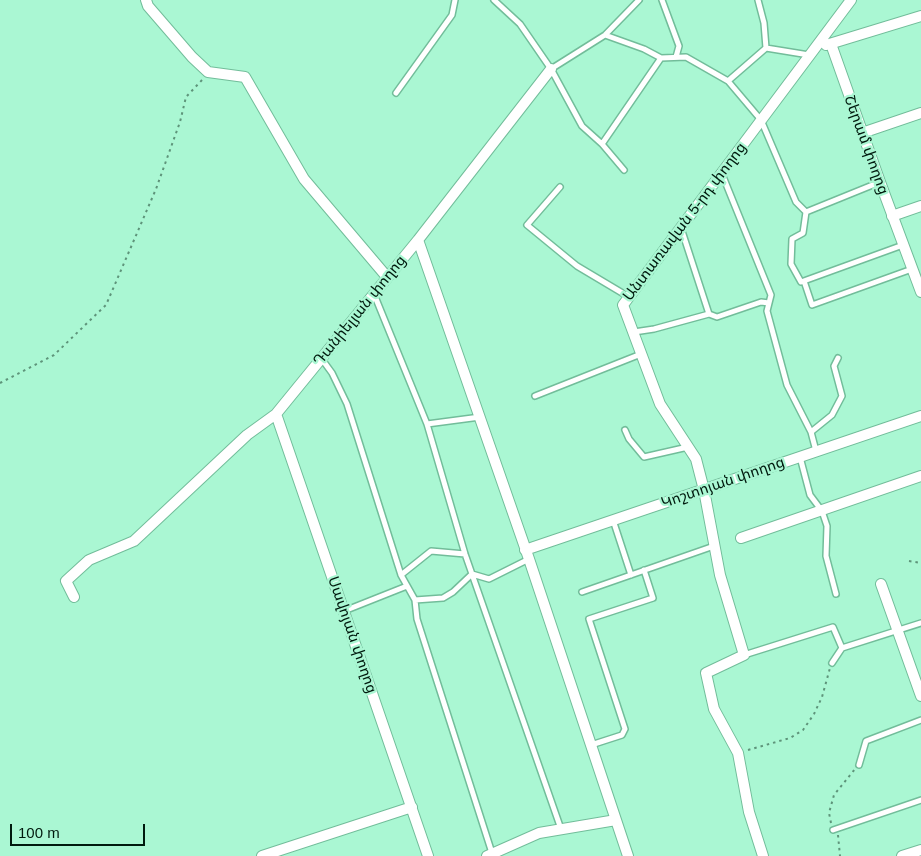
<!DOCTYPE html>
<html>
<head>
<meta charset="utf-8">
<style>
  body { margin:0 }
  #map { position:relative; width:921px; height:856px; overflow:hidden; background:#aaf7d3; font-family:Arial,sans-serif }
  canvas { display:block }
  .scale { position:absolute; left:10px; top:824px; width:135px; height:22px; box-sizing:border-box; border:2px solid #001a0e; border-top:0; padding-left:6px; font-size:15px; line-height:18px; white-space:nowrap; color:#001a0e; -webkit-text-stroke:4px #aaf7d3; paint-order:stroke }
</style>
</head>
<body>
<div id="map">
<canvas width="921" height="856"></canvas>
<div class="scale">100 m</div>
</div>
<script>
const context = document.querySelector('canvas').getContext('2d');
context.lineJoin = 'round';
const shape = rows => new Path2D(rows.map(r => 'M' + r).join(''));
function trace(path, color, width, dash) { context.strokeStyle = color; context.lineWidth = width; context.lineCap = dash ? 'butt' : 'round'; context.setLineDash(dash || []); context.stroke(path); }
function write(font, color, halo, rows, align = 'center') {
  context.font = font + ' Arial,"Noto Sans Armenian",sans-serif'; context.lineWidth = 4.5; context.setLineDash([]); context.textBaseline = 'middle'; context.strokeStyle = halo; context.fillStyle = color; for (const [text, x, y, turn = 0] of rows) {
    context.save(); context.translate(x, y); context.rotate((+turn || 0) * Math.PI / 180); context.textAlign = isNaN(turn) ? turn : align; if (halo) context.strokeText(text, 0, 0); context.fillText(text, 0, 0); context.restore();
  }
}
const service = shape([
  [494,0,520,24,551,69,582,126,602,144,624,170],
  [662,0,679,46,676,57],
  [758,0,764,23,766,48],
  [605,35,644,49,661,58],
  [551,69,605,35,639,0],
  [728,81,766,48,809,55],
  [396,93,452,15,455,0],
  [602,144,661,58,686,57,728,81,761,120,796,202,806,212,803,233,792,239,791,264,801,282,903,245],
  [722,174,771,295,767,311,787,385,811,432,816,451],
  [560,187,527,225,577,266,629,297],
  [806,212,880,182],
  [681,228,709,314],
  [804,281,812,305,912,269],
  [374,294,427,424,465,554,561,829],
  [634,332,654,329,709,314,717,317,761,302,769,303],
  [321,358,332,373,347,404,401,575,415,600,417,619,492,853],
  [535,396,641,354],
  [427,424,480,417],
  [625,430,629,439,644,457,688,447],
  [811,432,832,415,842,396,834,366,838,358],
  [800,457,810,495,822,511,827,526,826,556,836,594],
  [613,520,631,575],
  [401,575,431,551,465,554],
  [582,592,714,546],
  [415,600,443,598,453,592,472,574,489,579,529,559],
  [344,611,407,586],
  [744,655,833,627,842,648],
  [832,663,842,648,921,623],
  [591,745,622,735,625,729,589,619,653,598,644,570],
  [859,765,866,741,921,720],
  [833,830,921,800]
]);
const minor = shape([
  [146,0,148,6,192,57,208,72,245,77,304,179,387,277],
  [831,44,880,182,921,292],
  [826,45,921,16],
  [862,133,921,113],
  [892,216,921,206],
  [418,240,529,559,628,856],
  [276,414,428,856],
  [741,538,921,476],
  [525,550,921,416],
  [881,584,921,696],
  [74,597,66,581,89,560,134,541,247,435,276,414,418,240,551,69],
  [262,856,412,807],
  [487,856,539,833,616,820],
  [763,856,749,812,738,753,714,709,706,673,744,655,720,575,704,490,696,459,660,404,623,305,851,0],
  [902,856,921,850]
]);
trace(service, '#72bd9a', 8);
trace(minor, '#72bd9a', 12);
trace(shape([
  [0,383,54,355,106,305,156,189,180,122,186,97,202,80],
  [909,561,921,563],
  [748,750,790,738,803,730,814,714,822,697,830,668],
  [831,823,829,813,834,795,855,769],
  [838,835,840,856]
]), '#5e947a', 2, [2.5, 4]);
trace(service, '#fff', 5);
trace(minor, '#fff', 10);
write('15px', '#001a0e', '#aaf7d3', [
  ["Շերամ փողոց",866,145,70],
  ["Անտառավան 5-րդ փողոց",685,222,-53],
  ["Դանիելյան փողոց",360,311,-51],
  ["Կոշտոյան փողոց",723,483,-19],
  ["Սավոյան փողոց",352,635,71]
]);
</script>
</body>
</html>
